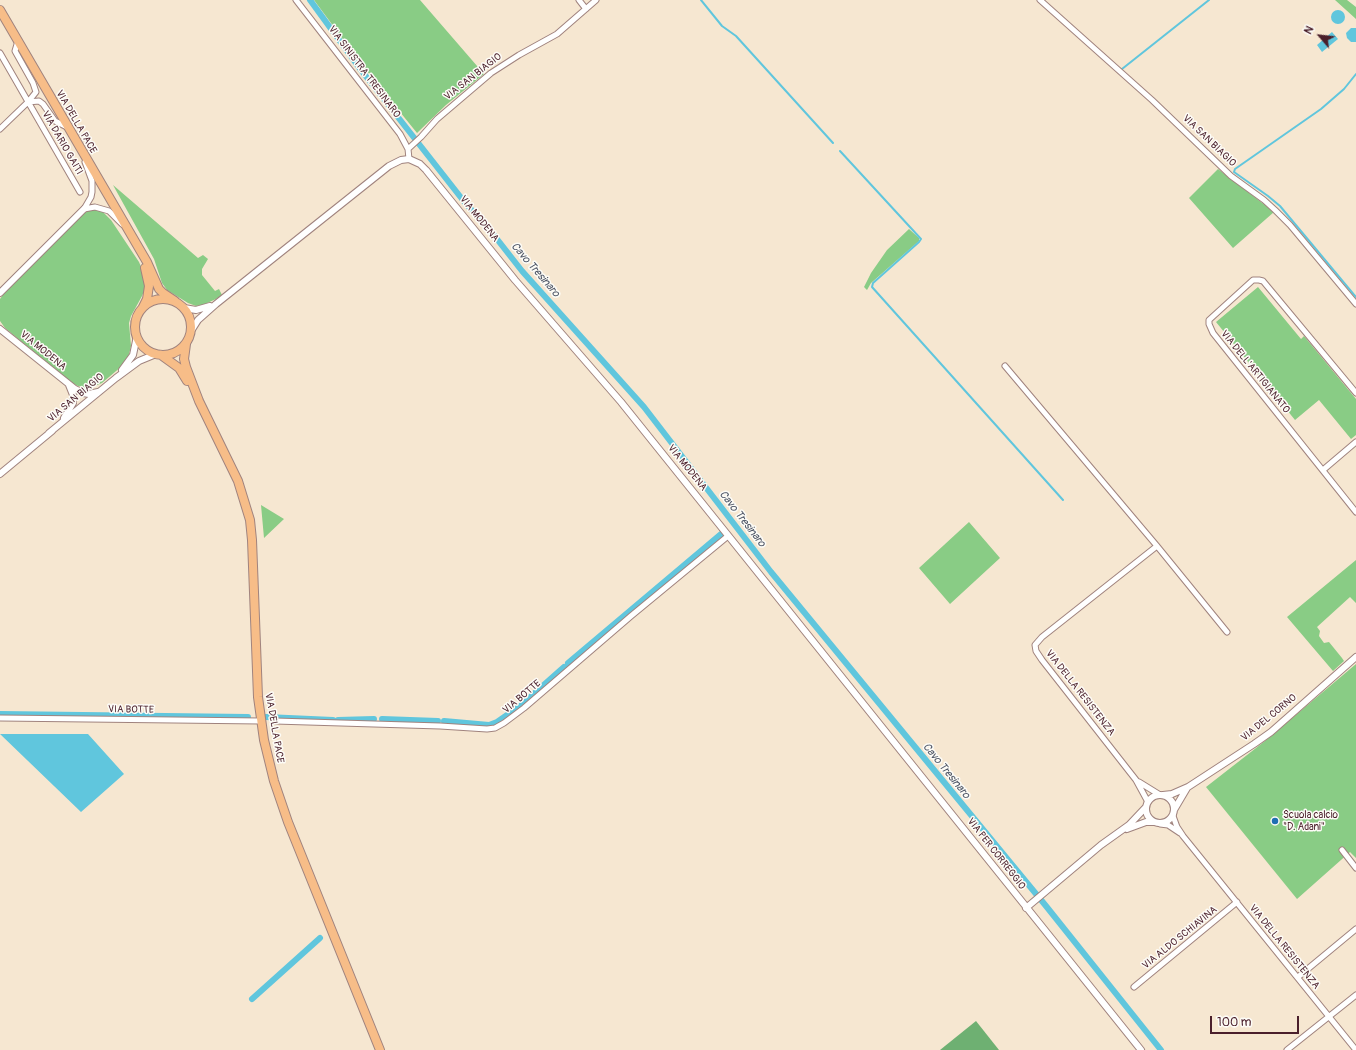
<!DOCTYPE html>
<html>
<head>
<meta charset="utf-8">
<style>
  body { margin:0 }
  #map { position:relative; width:1356px; height:1050px; overflow:hidden; background:#f6e7d1; font-family:Pangolin,sans-serif }
  canvas { display:block }
  .north { position:absolute; left:1300px; top:16px; width:40px; height:40px; -webkit-text-stroke:3px #fdfcf7; paint-order:stroke; rotate:298deg; font-size:11px; font-weight:700; line-height:16px; text-align:center; color:#4a1f2b }
  .north::after { content:''; display:block; margin:auto; width:14px; height:18px; background:#4a1f2b; clip-path:polygon(50% 0,100% 100%,50% 72%,0 100%) }
  .scale { position:absolute; left:1210px; top:1016px; width:89px; height:18px; box-sizing:border-box; border:2px solid #4a1f2b; border-top:0; padding-left:5px; font-size:12px; line-height:14px; white-space:nowrap; color:#4a1f2b; -webkit-text-stroke:3px #fdfcf7; paint-order:stroke }
</style>
</head>
<body>
<div id="map">
<canvas width="1356" height="1050"></canvas>
<div class="north">N</div>
<div class="scale">100 m</div>
</div>
<script>
const context = document.querySelector('canvas').getContext('2d');
context.lineJoin = 'round';
function fillPath(path, color) { context.fillStyle = color; context.fill(path, 'evenodd'); }
const shape = rows => new Path2D(rows.map(r => 'M' + r).join(''));
function trace(path, color, width, dash) { context.strokeStyle = color; context.lineWidth = width; context.lineCap = dash ? 'butt' : 'round'; context.setLineDash(dash || []); context.stroke(path); }
function write(font, color, halo, rows, align = 'center') {
  context.font = font + ' Pangolin,sans-serif'; context.lineWidth = 3; context.setLineDash([]); context.textBaseline = 'middle'; context.strokeStyle = halo; context.fillStyle = color; for (const [text, x, y, turn = 0] of rows) {
    context.save(); context.translate(x, y); context.rotate((+turn || 0) * Math.PI / 180); context.textAlign = isNaN(turn) ? turn : align; if (halo) context.strokeText(text, 0, 0); context.fillText(text, 0, 0); context.restore();
  }
}
fillPath(shape([
  [314,0,420,0,484,74,446,105,417,133,362,65],
  [1335,0,1347,0,1356,7,1356,19],
  [1218,169,1274,212,1233,248,1189,198],
  [113,185,198,258,203,255,208,259,202,269,202,275,215,291,219,289,222,295,216,299,203,305,196,306,188,303,167,290,162,283,154,259],
  [91,209,102,211,111,220,139,262,142,269,145,283,145,289,142,296,131,316,129,323,131,346,128,358,122,366,102,383,95,386,86,388,78,386,70,382,5,328,0,321,0,299,5,292,82,215],
  [909,229,919,238,919,241,871,283,867,290,864,287,871,273,887,250],
  [1258,287,1301,339,1304,336,1356,399,1356,435,1351,439,1319,400,1295,420,1216,322],
  [261,505,284,519,264,538],
  [969,522,1000,558,950,604,919,568],
  [1356,560,1356,603,1350,597,1317,627,1320,631,1319,636,1324,643,1329,642,1342,658,1344,661,1333,671,1287,617],
  [1356,664,1356,858,1350,852,1297,899,1206,787,1265,741]
]), '#89cc85');
fillPath(shape([
  [976,1021,999,1050,940,1050]
]), '#6eb072');
fillPath(shape([
  '1331 17a7 7 0 1 1 14 0a7 7 0 1 1-14 0Z',
  [1351,28,1356,28,1356,42,1351,42,1347,38,1346,33],
  [1332,32,1338,39,1322,52,1317,45],
  [0,734,88,734,124,774,81,812]
]), '#60c6dd');
trace(shape([
  [701,0,722,26,736,36,833,143],
  [1122,69,1209,0],
  [1356,74,1344,89,1321,109,1235,169,1234,172,1268,196,1280,206,1356,297],
  [840,151,921,239,919,242,873,283,872,287,1063,500]
]), '#60c6dd', 2);
trace(shape([
  [310,0,361,70,466,204,486,225,522,271,644,407,771,572,1046,906,1161,1050],
  [568,663,721,534],
  [0,714,248,717],
  [266,717,333,720],
  [382,719,438,721],
  [338,720,374,719],
  [444,721,489,725,497,722,520,706,564,667],
  [252,999,320,938]
]), '#60c6dd', 6);
const minor = shape([
  [296,0,400,134,408,149,409,159],
  [579,0,586,9],
  [1040,0,1152,100,1231,176,1264,200,1275,210,1290,225,1356,304],
  [18,41,15,51,33,83,36,92,28,102,39,101,43,104,55,121,67,127],
  [0,53,80,192],
  [0,129,28,102],
  [408,149,421,137,437,119,491,73,519,55,557,34,596,0],
  [85,162,92,181,92,192,91,197,84,209,95,207,109,211,122,224],
  [1005,366,1157,546,1227,632],
  [1356,393,1263,281,1259,280,1253,280,1209,320,1209,324,1213,333,1356,512],
  [1323,470,1356,442],
  [0,718,261,721],
  [275,721,440,726,487,729,495,728,504,723,524,708,631,616,728,536],
  [1139,782,1160,795],
  [1148,802,1136,780,1042,660,1036,651,1035,645,1042,637,1157,546],
  [1173,816,1177,827,1183,836,1356,1050],
  [1160,824,1168,825,1180,833],
  [1342,850,1356,868],
  [1298,977,1356,929],
  [1134,987,1237,902],
  [1287,1050,1356,995]
]);
const tertiary = shape([
  [0,293,84,209],
  [184,308,196,310,210,306],
  [0,329,75,389,83,393,89,394,98,392],
  [191,331,198,320,216,304,389,166,401,160,409,159,420,164,426,170,515,280,621,402,1141,1050],
  [122,370,133,355,137,336],
  [64,418,73,403,73,395,69,385],
  [49,433,116,378,139,361,156,354],
  [0,474,52,431],
  '1146 809a14 14 0 1 1 28 0a14 14 0 1 1-28 0Z',
  [1163,795,1172,794,1188,787,1254,744,1271,732,1356,657],
  [1174,810,1187,788],
  [1127,829,1146,822,1153,822],
  [1026,908,1101,845,1129,825,1146,807]
]);
const primary = shape([
  [0,10,147,262,159,289,163,293,175,301],
  '135 327a28 28 0 1 1 56 0a28 28 0 1 1-56 0Z',
  [143,307,147,299,149,286,145,268],
  [186,344,184,359,186,367,199,401,238,481,250,520,252,540,258,697,264,740,274,781,288,822,380,1050],
  [161,355,179,368,187,381]
]);
trace(minor, '#a0837e', 7);
trace(tertiary, '#a0837e', 8);
trace(primary, '#a0837e', 10);
trace(minor, '#fff', 5);
trace(tertiary, '#fff', 6);
trace(primary, '#f7bd88', 8);
for (const [x, y, r, color] of [
  [1275,821,4,"#1f6fb2"]
]) { const dot = new Path2D(); dot.arc(x, y, r, 0, 2 * Math.PI); context.fillStyle = color; context.fill(dot); trace(dot, '#fdfcf7', 1.5); }
write('10px', '#4a1f2b', '#fdfcf7', [
  ["VIA SINISTRA TRESINARO",364,72,53],
  ["VIA SAN BIAGIO",473,77,-38],
  ["VIA DELLA PACE",76,122,60],
  ["VIA SAN BIAGIO",1209,141,44],
  ["VIA DARIO GAITI",62,143,60],
  ["VIA MODENA",479,219,51],
  ["VIA MODENA",43,351,39],
  ["VIA DELL'ARTIGIANATO",1255,372,51],
  ["VIA SAN BIAGIO",76,398,-40],
  ["VIA MODENA",687,468,51],
  ["VIA DELLA RESISTENZA",1080,693,52],
  ["VIA BOTTE",522,697,-40],
  ["VIA BOTTE",131,710,1],
  ["VIA DEL CORNO",1269,718,-39],
  ["VIA DELLA PACE",274,728,80],
  ["VIA PER CORREGGIO",996,854,52],
  ["VIA ALDO SCHIAVINA",1180,938,-39],
  ["VIA DELLA RESISTENZA",1284,947,51]
]);
write('10px', '#4a1f2b', '#fdfcf7', [
  ["Scuola calcio",1283,815],
  ["\"D. Adani\"",1283,827]
], 'left');
write('italic 11px', '#525969', '#fdfcf7', [
  ["Cavo Tresinaro",535,270,49],
  ["Cavo Tresinaro",742,519,52],
  ["Cavo Tresinaro",946,771,51]
]);
</script>
</body>
</html>
